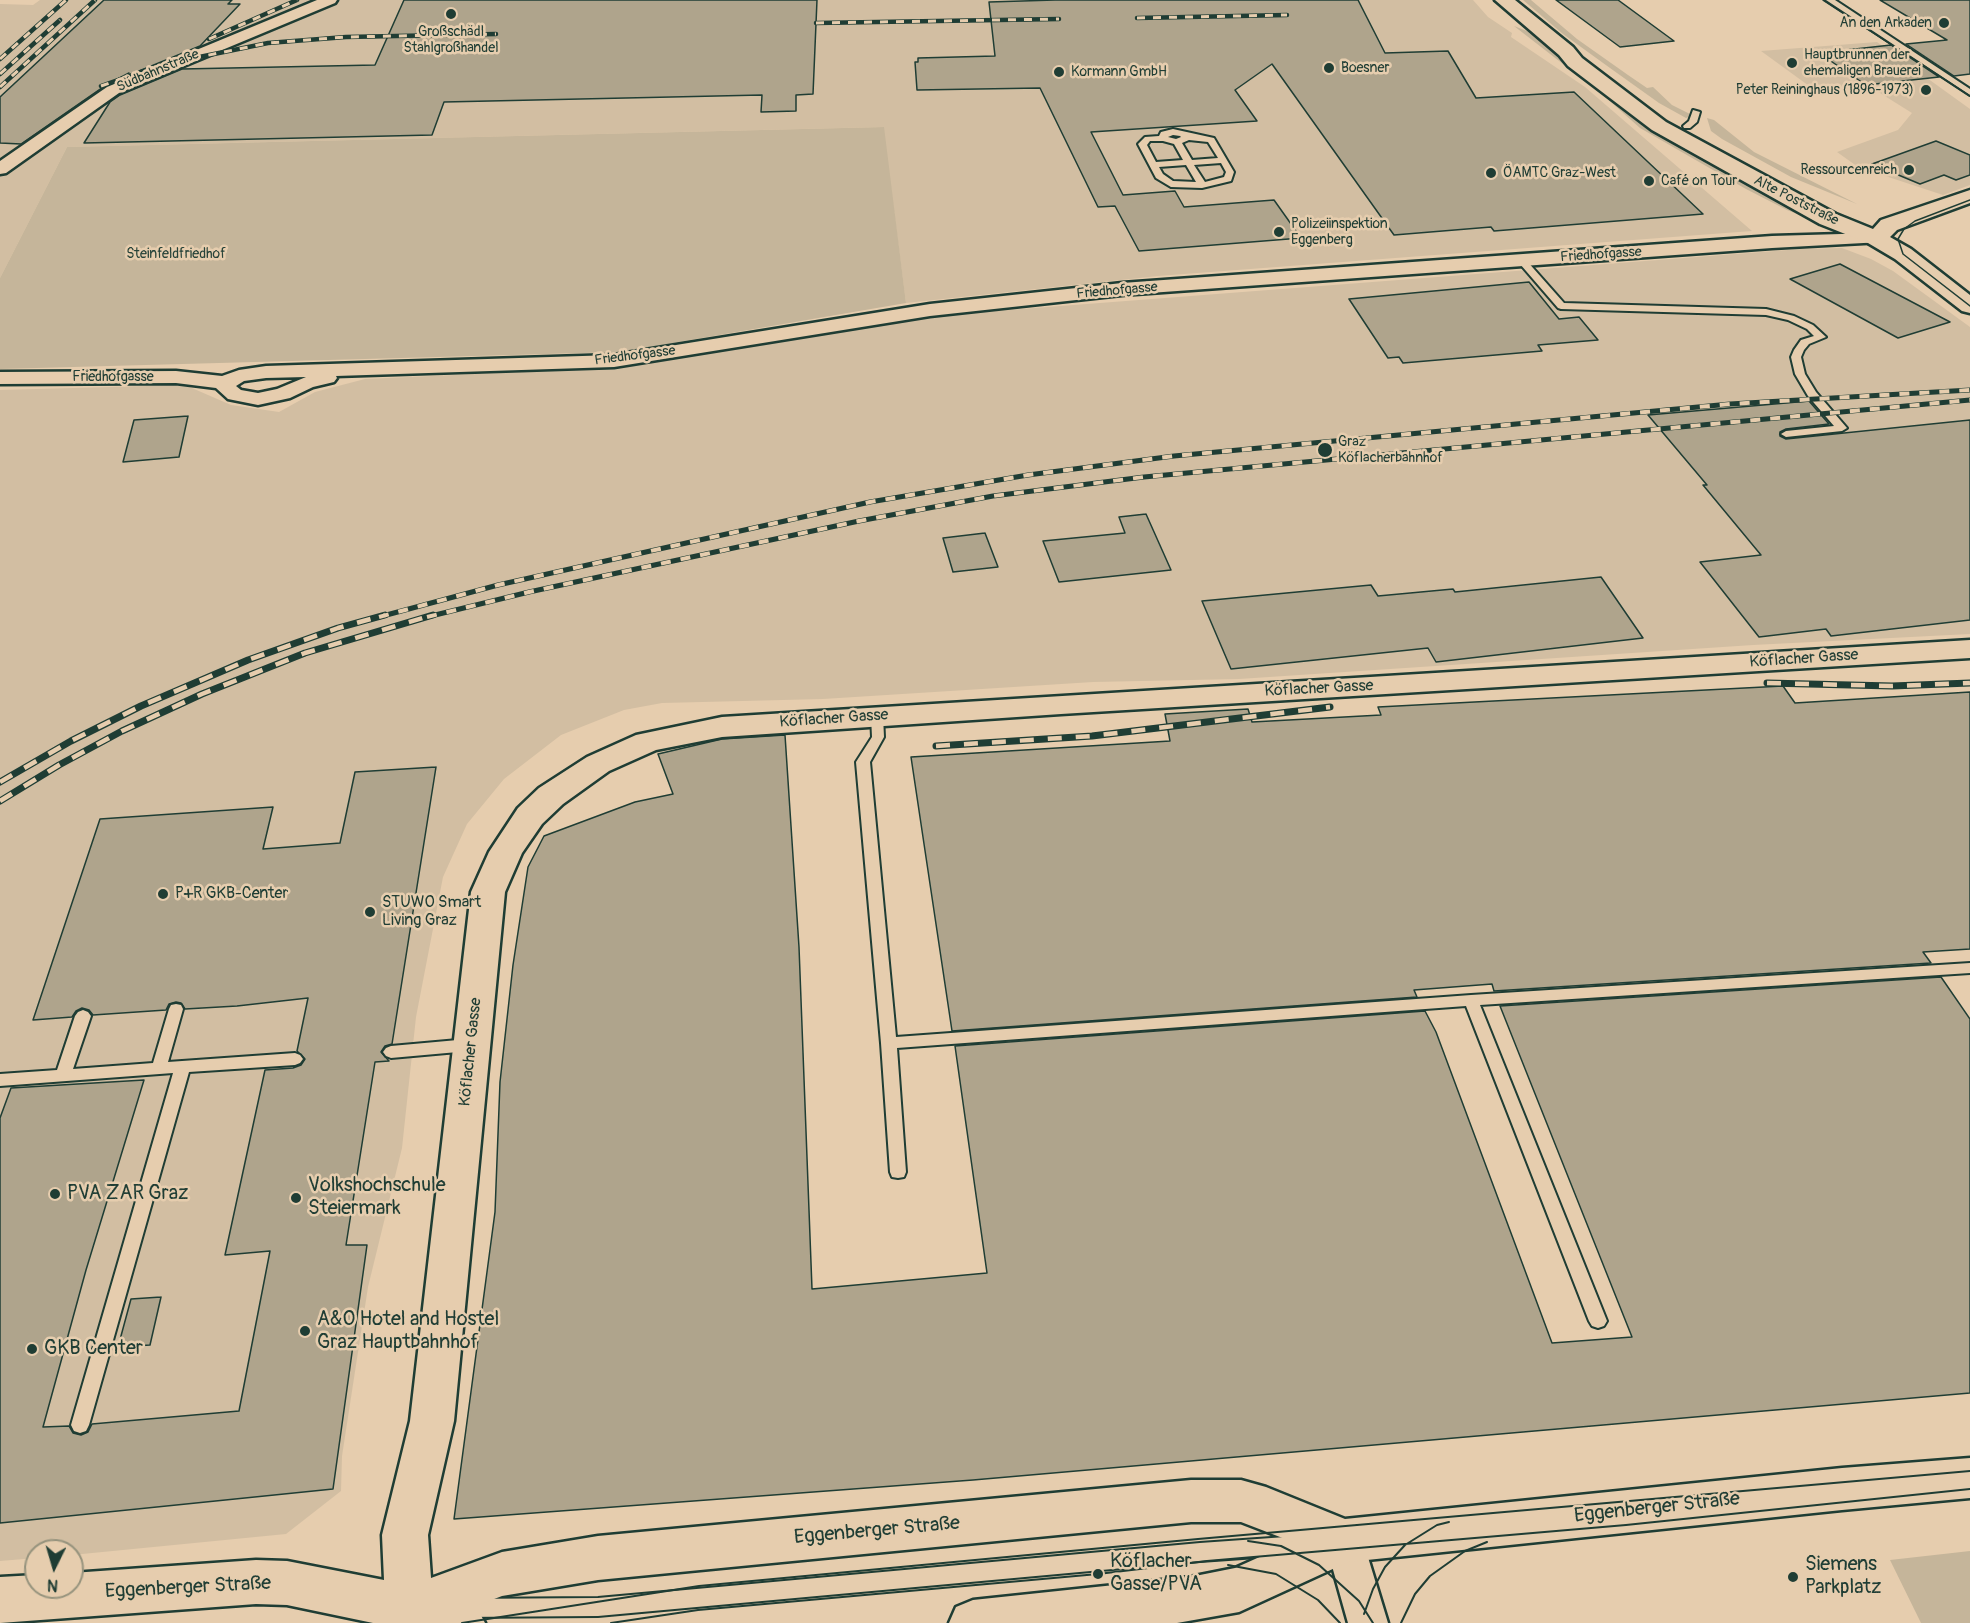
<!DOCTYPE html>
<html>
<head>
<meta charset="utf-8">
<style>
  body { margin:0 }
  #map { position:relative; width:1970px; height:1623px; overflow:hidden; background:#e6cdae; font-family:Pangolin,sans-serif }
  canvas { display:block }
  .north { position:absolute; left:24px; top:1539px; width:60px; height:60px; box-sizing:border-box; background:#e6cdae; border:2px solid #96937d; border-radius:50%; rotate:185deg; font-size:16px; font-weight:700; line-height:24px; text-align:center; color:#1f3d34 }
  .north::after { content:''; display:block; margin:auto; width:21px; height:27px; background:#1f3d34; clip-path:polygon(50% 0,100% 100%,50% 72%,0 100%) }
</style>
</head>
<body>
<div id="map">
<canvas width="1970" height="1623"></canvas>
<div class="north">N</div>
</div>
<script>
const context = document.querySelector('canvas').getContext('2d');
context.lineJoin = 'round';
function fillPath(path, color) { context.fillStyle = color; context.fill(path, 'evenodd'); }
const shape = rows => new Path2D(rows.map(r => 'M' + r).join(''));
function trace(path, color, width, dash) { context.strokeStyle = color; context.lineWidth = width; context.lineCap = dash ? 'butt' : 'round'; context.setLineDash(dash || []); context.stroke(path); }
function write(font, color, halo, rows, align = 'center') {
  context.font = font + ' Pangolin,sans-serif'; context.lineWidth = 5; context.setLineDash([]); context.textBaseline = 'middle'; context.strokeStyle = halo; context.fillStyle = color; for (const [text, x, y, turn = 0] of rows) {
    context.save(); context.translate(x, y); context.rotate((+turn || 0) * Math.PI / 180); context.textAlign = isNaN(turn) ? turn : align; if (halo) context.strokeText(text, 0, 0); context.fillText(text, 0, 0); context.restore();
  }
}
fillPath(shape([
  [40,0,1473,0,1488,17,1512,33,1511,37,1585,87,1752,231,1158,276,906,303,883,127,67,147,0,278,0,4,33,5],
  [1877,42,1970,109,1970,185,1943,195,1858,167,1837,152,1898,130,1912,113,1872,88,1816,91,1761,51],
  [1842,248,1871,259,1893,271,1970,327,1970,634,1753,645,1239,679,1093,682,823,699,662,703,624,710,561,735,504,779,467,824,443,877,416,1017,402,1148,368,1287,342,1456,341,1491,286,1534,72,1555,72,1551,36,1551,36,1558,0,1561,0,390,185,385,231,405,279,412,315,392,365,379,611,368,931,316,1801,249]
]), '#d2bea2');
fillPath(shape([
  [1523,0,1531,0,1577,39,1628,75,1647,88,1653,87,1672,105,1690,114,1689,117,1686,118,1659,103,1610,68,1563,34],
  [1514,26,1532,33,1545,41,1655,131,1746,184,1805,215,1805,217,1787,210,1746,189,1640,128,1603,95],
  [1707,118,1714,120,1754,152,1857,204,1791,177,1722,139,1711,131],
  [884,127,906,303,620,352,0,369,0,278,67,147],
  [1970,1551,1970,1623,1921,1623,1890,1560]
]), '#c5b59a');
const building = shape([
  [104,0,232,0,228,4,240,4,200,46,127,76,129,73,106,85,21,144,0,143,0,97,104,0],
  [404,0,817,0,813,94,796,95,796,111,761,112,762,95,444,102,432,135,84,143,110,102,120,95,182,69,375,65,404,0],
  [1055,0,1358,0,1385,53,1448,51,1476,98,1574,92,1703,214,1494,231,1491,227,1394,235,1272,64,1235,90,1257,121,1091,132,1123,195,1175,191,1184,207,1274,200,1301,238,1139,251,1115,206,1098,207,1040,88,917,90,915,62,918,62,918,58,995,56,989,2,1055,0],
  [1556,0,1618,0,1674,41,1620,47,1556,0],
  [1880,0,1970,0,1970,74,1954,76,1906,44,1947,40,1880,0],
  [1891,45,1939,77,1866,85,1819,53,1891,45],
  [1936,141,1970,155,1970,175,1956,180,1944,175,1920,184,1872,164,1936,141],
  [1840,264,1950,322,1898,338,1790,279,1840,264],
  [1529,282,1559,319,1579,317,1598,340,1538,345,1542,351,1403,363,1399,357,1388,358,1349,299,1529,282],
  [1809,401,1829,424,1786,429,1780,432,1780,436,1786,439,1970,420,1970,620,1831,636,1826,629,1759,637,1700,562,1761,555,1703,485,1707,485,1648,415,1809,401],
  [188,416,179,457,123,462,134,420,188,416],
  [1146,514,1171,570,1059,582,1043,541,1125,533,1119,517,1146,514],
  [985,533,998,567,953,572,943,538,985,533],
  [1601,577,1643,638,1436,662,1428,648,1231,669,1202,601,1371,585,1378,596,1453,589,1455,592,1601,577],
  [1783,686,1795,703,1970,692,1970,949,1923,952,1931,963,1494,991,1492,984,1414,990,1417,997,952,1031,911,757,1170,741,1165,714,1248,709,1252,722,1381,715,1378,707,1783,686],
  [785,735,799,947,812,1289,987,1273,955,1046,1425,1011,1436,1032,1552,1343,1632,1337,1500,1006,1941,977,1970,1019,1970,1393,973,1480,454,1519,495,1212,500,1082,513,965,528,867,544,836,635,802,673,794,658,754,722,739,785,735],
  [436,767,392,1044,385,1046,381,1052,389,1061,375,1062,346,1245,367,1245,333,1489,0,1523,0,1118,11,1088,144,1080,86,1270,43,1427,69,1426,73,1433,81,1435,88,1432,92,1424,239,1411,270,1251,225,1255,265,1070,293,1068,301,1065,305,1059,297,1051,308,998,237,1006,185,1009,181,1003,176,1002,169,1004,166,1010,93,1015,89,1010,82,1008,76,1011,72,1017,33,1020,100,819,273,807,263,849,340,843,355,772,436,767],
  [161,1297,150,1345,118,1347,131,1299,161,1297]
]);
fillPath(building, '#afa48c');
trace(building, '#1f3d34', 1.5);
const lane = shape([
  [1826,0,1835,0,1970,89,1970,95,1826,0],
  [1693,110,1700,112,1697,122,1690,128,1684,128,1683,126,1689,121,1693,110],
  [1173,129,1214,138,1234,172,1231,181,1202,188,1171,187,1156,178,1138,144,1145,137,1159,136,1161,132,1173,129],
  [1173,135,1180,136,1181,137,1176,139,1168,137,1173,135],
  [1189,140,1208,142,1218,158,1192,160,1182,143,1189,140],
  [1150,141,1163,141,1174,144,1183,160,1156,162,1147,145,1150,141],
  [1221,163,1226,172,1224,177,1205,182,1194,165,1221,163],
  [1186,165,1196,182,1173,181,1163,174,1159,167,1186,165],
  [1520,260,1526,260,1564,303,1766,309,1794,316,1813,325,1826,337,1809,344,1804,350,1801,357,1805,374,1816,392,1847,428,1842,431,1786,437,1781,434,1786,431,1834,426,1808,396,1795,374,1791,357,1794,350,1801,340,1814,336,1807,329,1788,320,1766,315,1561,309,1558,308,1520,264,1520,260],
  [877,712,883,716,884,737,870,762,896,1037,1471,995,1970,963,1970,973,1480,1005,1607,1321,1604,1326,1598,1328,1592,1326,1589,1321,1466,1006,897,1048,906,1172,904,1177,898,1178,892,1177,890,1172,881,1043,856,762,872,737,871,716,877,712],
  [176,1004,181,1005,183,1009,168,1062,295,1053,300,1055,303,1059,300,1063,295,1065,189,1072,89,1425,86,1431,80,1433,74,1431,71,1425,173,1073,0,1086,0,1074,57,1070,75,1016,78,1012,83,1010,88,1012,91,1016,73,1069,153,1063,169,1009,171,1005,176,1004],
  [469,1039,474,1041,477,1045,474,1049,469,1051,391,1058,386,1056,383,1052,386,1048,391,1046,469,1039],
  [1300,1536,1307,1539,1310,1545,1307,1551,1300,1554,1200,1561,598,1616,458,1617,451,1615,448,1608,451,1601,458,1599,598,1598,1200,1543,1300,1536]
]);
const street = shape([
  [317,0,337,0,335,3,119,93,6,173,0,174,0,161,107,87,317,0],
  [1876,233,1882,234,1885,238,1882,242,1772,248,1122,295,930,316,614,367,336,376,337,378,334,382,313,387,290,398,258,405,228,399,216,388,176,383,0,384,0,372,176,371,222,376,239,370,266,366,614,355,930,304,1122,283,1772,236,1876,233],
  [306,377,277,389,258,393,241,390,236,386,244,381,266,378,306,377],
  [1344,1523,1357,1529,1363,1541,1388,1623,1348,1623,1325,1541,1331,1529,1344,1523]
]);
const secondary = shape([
  [1495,0,1515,0,1573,47,1582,58,1666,122,1836,214,1873,229,1881,220,1970,190,1970,203,1897,230,1890,237,1911,249,1970,295,1970,313,1962,311,1895,259,1868,243,1820,224,1652,130,1568,66,1559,55,1495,0],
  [1970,640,1970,658,1061,714,722,737,656,750,609,771,563,804,542,824,522,853,505,892,454,1421,428,1535,431,1578,502,1552,598,1536,1191,1480,1241,1480,1266,1487,1345,1519,1842,1468,1970,1458,1970,1498,1842,1510,1348,1562,1239,1612,1177,1623,949,1623,956,1607,973,1600,1190,1577,1235,1568,1293,1542,1241,1522,1191,1522,598,1580,502,1596,476,1606,485,1623,373,1623,287,1605,256,1604,0,1623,0,1577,36,1575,36,1587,72,1587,72,1573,256,1560,287,1561,384,1580,382,1535,410,1421,471,892,489,852,518,808,539,788,587,757,636,735,722,717,1970,640]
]);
trace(lane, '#1f3d34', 4);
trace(street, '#1f3d34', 5);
trace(secondary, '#1f3d34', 5);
fillPath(lane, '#e6cdae');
fillPath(street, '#e6cdae');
fillPath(secondary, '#e6cdae');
trace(shape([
  [1823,0,1970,96],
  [1970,200,1915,221,1904,229,1898,239,1903,254,1970,306]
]), '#1f3d34', 1.5);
trace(shape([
  [1248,1541,1281,1546,1319,1565,1359,1601,1373,1623],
  [1228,1565,1276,1574,1318,1600,1340,1623],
  [1364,1614,1373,1589,1385,1567,1405,1545,1437,1525,1449,1522],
  [462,1623,699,1586,1198,1539,1970,1471],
  [611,1623,698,1610,1098,1574,1207,1561,1626,1525,1970,1489],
  [1401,1623,1415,1594,1430,1576,1465,1551,1487,1542]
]), '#1f3d34', 2);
const railFar2 = shape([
  [1137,18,1287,15],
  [816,23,1059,19],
  [209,39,297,0],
  [0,59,66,0],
  [0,74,60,20],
  [101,86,160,65,268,43,346,37,496,34],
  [0,87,95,0]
]);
const railFar1 = shape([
  [379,617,498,585,870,502,1028,475,1174,456,1730,404,1970,390],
  [427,617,529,592,859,521,993,496,1144,477,1970,400]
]);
const rail = shape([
  [1767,683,1892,686,1970,683],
  [936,746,1092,736,1330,707],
  [0,782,71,741,141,706,248,660,338,628,385,615],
  [0,801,59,765,122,731,202,694,305,653,433,615]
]);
trace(railFar2, '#1f3d34', 4.5);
trace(railFar1, '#1f3d34', 5);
trace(rail, '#1f3d34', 7);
trace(railFar2, '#e6cdae', 3, [8]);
trace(railFar1, '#e6cdae', 4, [10]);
trace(rail, '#e6cdae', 4.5, [14]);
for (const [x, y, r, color] of [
  [451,14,6,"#1f3d34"],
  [1944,23,6,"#1f3d34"],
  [1792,63,6,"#1f3d34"],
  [1329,68,6,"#1f3d34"],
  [1059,72,6,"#1f3d34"],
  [1926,90,6,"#1f3d34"],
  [1909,170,6,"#1f3d34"],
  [1491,173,6,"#1f3d34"],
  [1649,181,6,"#1f3d34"],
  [1279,232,6,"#1f3d34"],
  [1325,450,8,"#1f3d34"],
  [163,894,6,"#1f3d34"],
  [370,912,6,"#1f3d34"],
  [55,1194,6,"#1f3d34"],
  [296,1198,6,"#1f3d34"],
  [305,1331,6,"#1f3d34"],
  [32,1349,6,"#1f3d34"],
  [1098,1574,6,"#1f3d34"],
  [1793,1577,6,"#1f3d34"]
]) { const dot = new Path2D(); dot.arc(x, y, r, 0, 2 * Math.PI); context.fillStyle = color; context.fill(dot); trace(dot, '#e6cdae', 2); }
write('14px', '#1f3d34', '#e6cdae', [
  ["An den Arkaden",1932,23,"right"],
  ["Großschädl",451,32,"center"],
  ["Stahlgroßhandel",451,48,"center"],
  ["Hauptbrunnen der",1804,55],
  ["ehemaligen Brauerei",1804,71],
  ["Boesner",1341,68],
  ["Kormann GmbH",1071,72],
  ["Peter Reininghaus (1896-1973)",1914,90,"right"],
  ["Ressourcenreich",1897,170,"right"],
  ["ÖAMTC Graz-West",1503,173],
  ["Café on Tour",1661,181],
  ["Polizeiinspektion",1291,224],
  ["Eggenberg",1291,240],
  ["Graz",1338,442],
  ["Köflacherbahnhof",1338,458]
], 'left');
write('14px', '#1f3d34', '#e6cdae', [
  ["Südbahnstraße",158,71,-23],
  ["Alte Poststraße",1796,201,27],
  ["Friedhofgasse",1601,255,-4],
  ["Friedhofgasse",1117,291,-5],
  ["Friedhofgasse",635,356,-7],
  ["Friedhofgasse",113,377]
]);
write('14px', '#274339', '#e6cdae', [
  ["Steinfeldfriedhof",176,254]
]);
write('16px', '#1f3d34', '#e6cdae', [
  ["Köflacher Gasse",1804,659,-4],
  ["Köflacher Gasse",1319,689,-3],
  ["Köflacher Gasse",834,719,-4],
  ["Köflacher Gasse",471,1052,-84]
]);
write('16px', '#1f3d34', '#e6cdae', [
  ["P+R GKB-Center",175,894],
  ["STUWO Smart",382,903],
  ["Living Graz",382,921]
], 'left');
write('20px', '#1f3d34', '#e6cdae', [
  ["Volkshochschule",308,1186],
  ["Steiermark",308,1209],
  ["PVA ZAR Graz",67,1194],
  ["A&O Hotel and Hostel",317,1320],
  ["Graz Hauptbahnhof",317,1343],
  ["GKB Center",44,1349],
  ["Köflacher",1110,1562],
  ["Gasse/PVA",1110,1585],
  ["Siemens",1805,1565],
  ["Parkplatz",1805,1588]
], 'left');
write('20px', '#1f3d34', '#e6cdae', [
  ["Eggenberger Straße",1657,1508,-6],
  ["Eggenberger Straße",877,1531,-5],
  ["Eggenberger Straße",188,1588,-3]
]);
</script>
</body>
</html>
